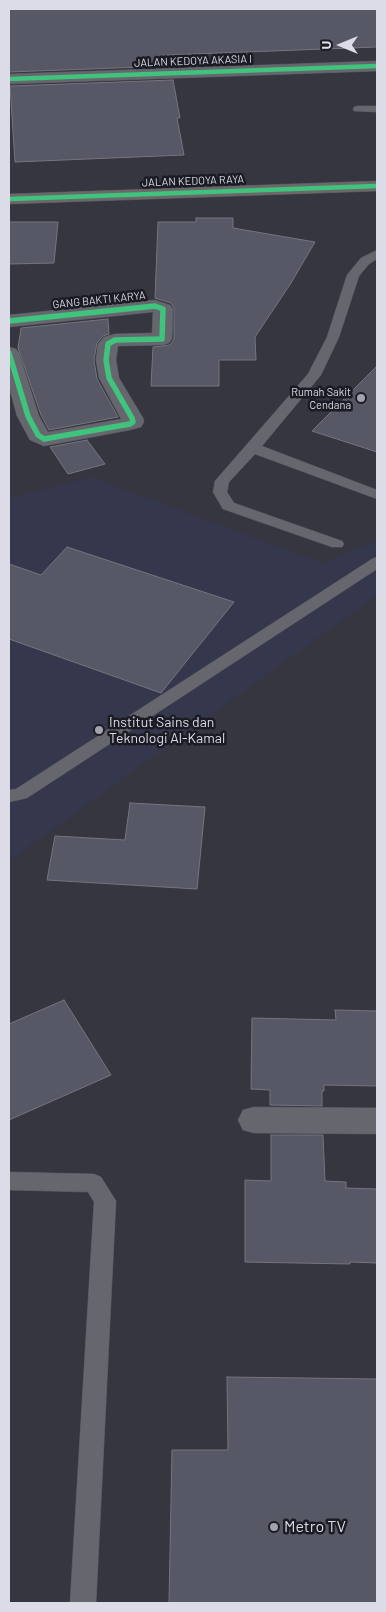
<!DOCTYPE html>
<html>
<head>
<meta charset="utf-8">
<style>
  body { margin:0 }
  #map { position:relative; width:386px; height:1612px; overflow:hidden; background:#353640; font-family:Barlow,sans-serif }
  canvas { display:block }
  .frame { position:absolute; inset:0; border:10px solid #dbdce8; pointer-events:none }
  .north { position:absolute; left:316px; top:20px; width:50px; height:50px; -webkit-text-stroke:4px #1a1b23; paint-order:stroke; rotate:270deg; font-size:14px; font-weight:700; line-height:20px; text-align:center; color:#dbdce8 }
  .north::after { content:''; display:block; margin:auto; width:18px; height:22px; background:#dbdce8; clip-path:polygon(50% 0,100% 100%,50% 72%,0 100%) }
</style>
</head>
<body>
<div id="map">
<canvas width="386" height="1612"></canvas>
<div class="frame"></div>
<div class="north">U</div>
</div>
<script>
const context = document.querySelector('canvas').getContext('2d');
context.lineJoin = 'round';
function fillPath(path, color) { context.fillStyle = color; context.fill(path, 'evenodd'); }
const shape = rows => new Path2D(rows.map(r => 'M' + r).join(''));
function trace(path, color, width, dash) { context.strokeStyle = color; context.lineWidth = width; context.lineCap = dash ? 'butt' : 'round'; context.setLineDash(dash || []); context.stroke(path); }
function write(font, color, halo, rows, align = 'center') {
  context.font = font + ' Barlow,sans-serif'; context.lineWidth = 5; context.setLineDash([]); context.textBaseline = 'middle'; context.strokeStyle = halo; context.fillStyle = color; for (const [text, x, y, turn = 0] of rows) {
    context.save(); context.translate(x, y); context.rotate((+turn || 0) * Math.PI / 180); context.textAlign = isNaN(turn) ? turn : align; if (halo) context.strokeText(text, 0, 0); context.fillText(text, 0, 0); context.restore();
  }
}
fillPath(shape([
  [91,477,322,563,377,540,377,595,9,861,9,498]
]), '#35374c');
const building = shape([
  [9,9,377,9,377,47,167,55,170,66,9,72,9,9],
  [173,80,180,118,177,118,184,155,15,162,10,86,173,80],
  [196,218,233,218,233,228,315,242,291,283,255,337,256,360,219,360,219,386,151,386,153,347,170,345,174,339,174,308,171,303,155,298,158,222,196,222,196,218],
  [9,222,58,222,54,263,9,264,9,222],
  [108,319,109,334,103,336,97,343,94,360,97,379,118,417,49,430,41,415,18,348,21,328,108,319],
  [377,366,377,452,312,431,377,366],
  [87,440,105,464,68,474,50,447,87,440],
  [67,547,234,602,161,693,9,639,9,564,41,575,67,547],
  [130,803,205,807,197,889,47,880,55,836,125,840,130,803],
  [64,1000,111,1075,9,1120,9,1024,64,1000],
  [335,1010,377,1011,377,1086,324,1085,324,1091,322,1091,322,1106,270,1105,270,1090,251,1089,252,1018,336,1020,335,1010],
  [271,1135,323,1135,325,1181,346,1182,346,1188,377,1189,377,1263,350,1262,350,1264,245,1262,245,1180,271,1181,271,1135],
  [227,1377,377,1379,377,1603,169,1603,172,1450,228,1450,227,1377]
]);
fillPath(building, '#575865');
trace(building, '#74757e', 1);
const lane = shape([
  [358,106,377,106,377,112,354,111,353,109,354,107,358,106],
  [377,250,377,259,369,264,359,276,339,337,321,375,262,446,377,490,377,499,255,454,229,482,227,492,234,503,342,541,344,544,342,547,332,547,223,509,213,492,215,481,308,374,327,337,347,275,361,258,377,250],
  [377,557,377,569,27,798,9,802,9,790,16,789,372,559,377,557],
  [9,1172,94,1174,101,1177,116,1201,96,1603,70,1603,94,1202,88,1192,9,1190,9,1172]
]);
const street = shape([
  [377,61,377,71,9,84,9,74,377,61],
  [155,300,170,305,173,309,172,339,169,343,162,345,118,346,116,360,119,378,143,418,144,422,141,427,130,430,44,446,30,440,17,416,9,387,9,347,16,349,19,353,39,416,48,432,121,419,99,378,96,360,98,344,104,337,115,334,152,333,153,312,9,327,9,315,155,300],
  [254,1107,377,1108,377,1134,254,1133,243,1130,238,1120,243,1110,254,1107]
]);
const secondary = shape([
  [377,181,377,191,9,204,9,194,377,181]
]);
trace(lane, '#54545d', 1);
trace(street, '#54545d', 1);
trace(secondary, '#54545d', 1);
fillPath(lane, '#66676e');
fillPath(street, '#66676e');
fillPath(secondary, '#6b686a');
trace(shape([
  [9,79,377,66],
  [9,199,377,186]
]), '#40c37c', 4.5);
trace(shape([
  [9,321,155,306,163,309,162,339,115,340,108,344,106,360,109,378,132,418,133,422,130,424,44,439,38,435,28,416,9,353]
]), '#40c37c', 5.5);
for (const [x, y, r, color] of [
  [361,398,5,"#a1a2ad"],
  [99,730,5,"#a1a2ad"],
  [274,1527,5,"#a1a2ad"]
]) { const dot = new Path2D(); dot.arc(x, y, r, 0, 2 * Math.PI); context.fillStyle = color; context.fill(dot); trace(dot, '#1a1b23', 2); }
write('11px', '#dbdce8', '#1a1b23', [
  ["JALAN KEDOYA AKASIA I",193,61,-2],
  ["JALAN KEDOYA RAYA",193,181,-2],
  ["GANG BAKTI KARYA",99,300,-6]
]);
write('11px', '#dbdce8', '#1a1b23', [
  ["Rumah Sakit",351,392],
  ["Cendana",351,405]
], 'right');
write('14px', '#dbdce8', '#1a1b23', [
  ["Institut Sains dan",109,722],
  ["Teknologi Al-Kamal",109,738]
], 'left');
write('16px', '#dbdce8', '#1a1b23', [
  ["Metro TV",284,1527]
], 'left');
</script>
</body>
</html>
